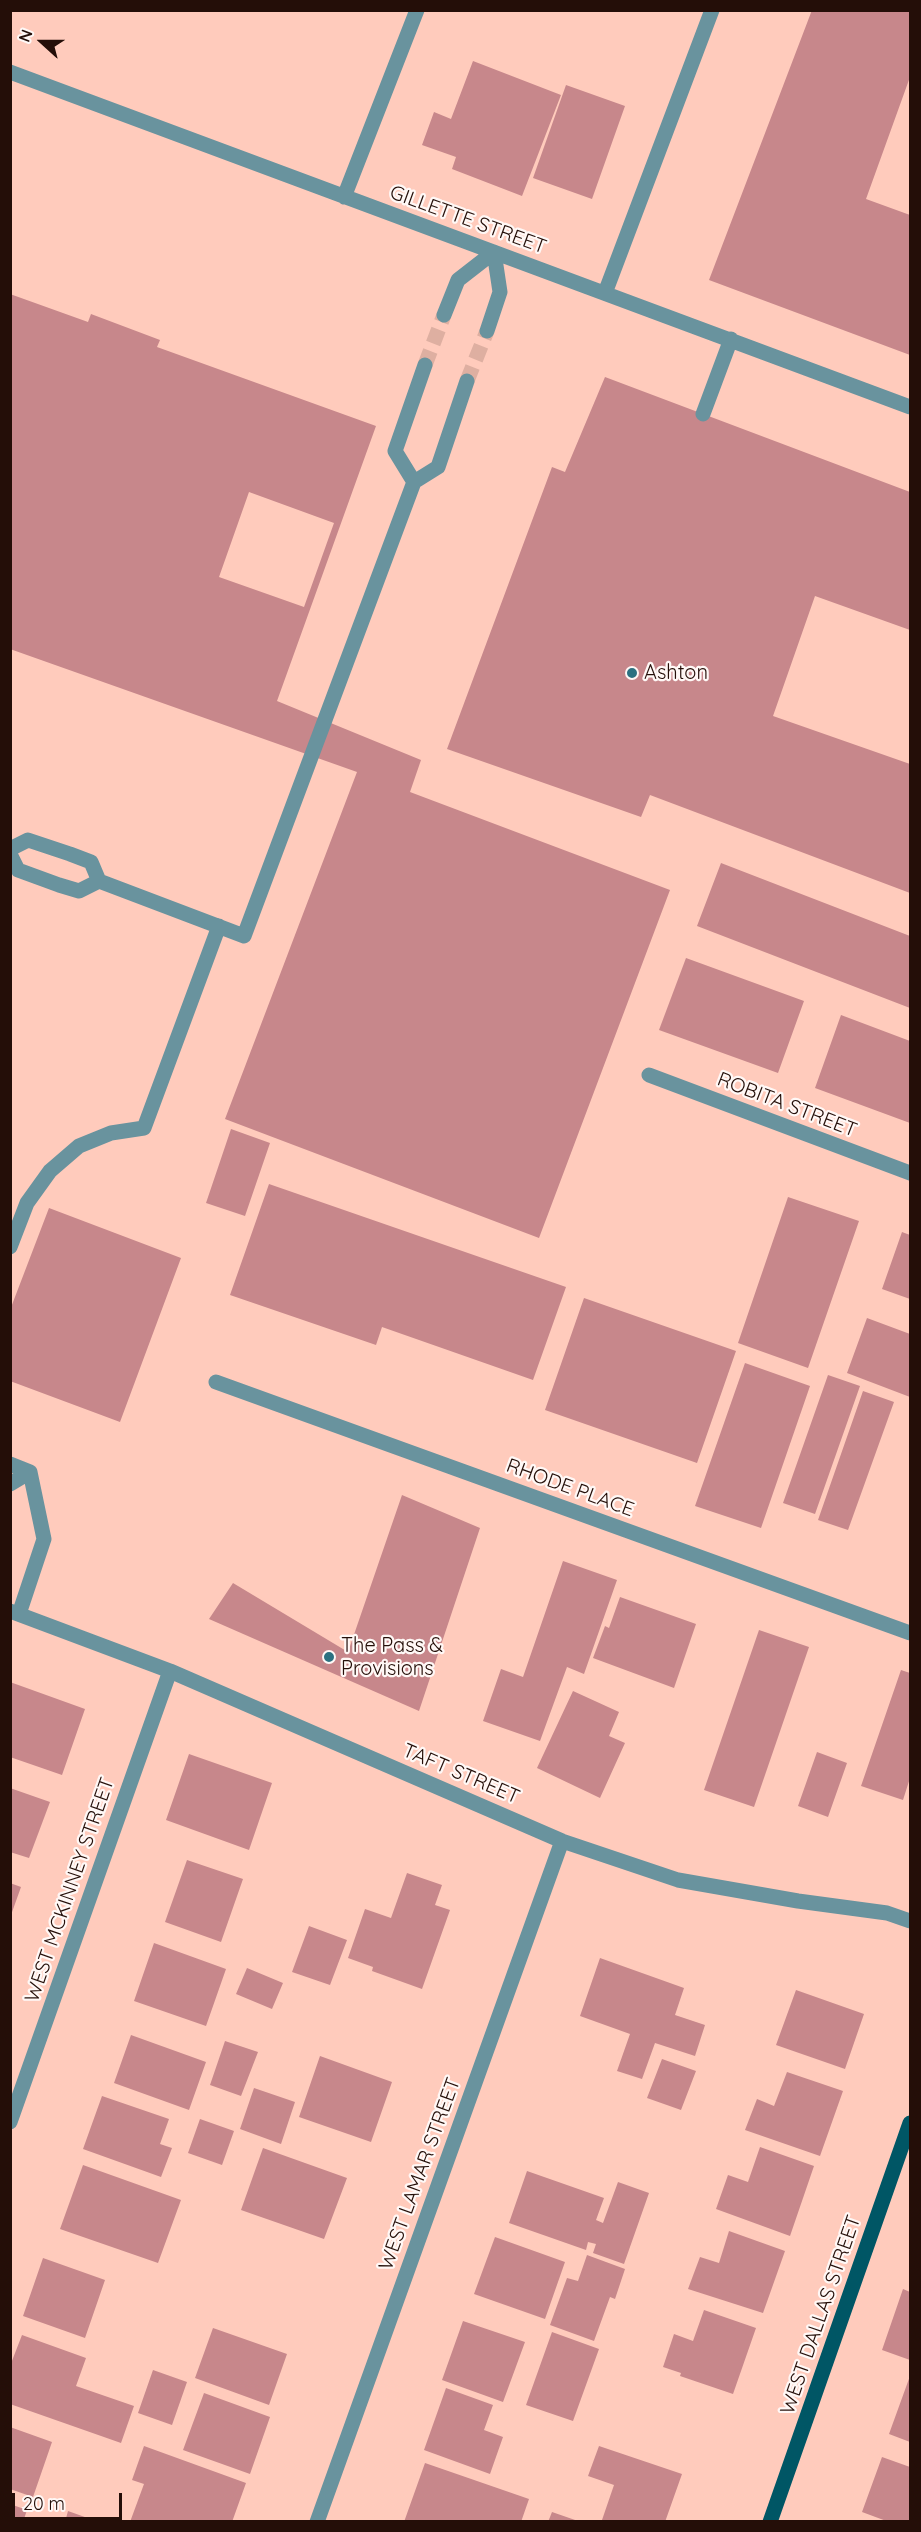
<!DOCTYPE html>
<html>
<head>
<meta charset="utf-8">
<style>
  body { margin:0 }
  #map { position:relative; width:921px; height:2532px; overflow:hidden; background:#ffcbbc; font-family:Quicksand,sans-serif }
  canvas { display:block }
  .frame { position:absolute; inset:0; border:12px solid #240e08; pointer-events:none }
  .north { position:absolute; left:12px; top:12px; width:60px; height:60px; -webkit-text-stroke:4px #fff8f6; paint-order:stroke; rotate:291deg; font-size:16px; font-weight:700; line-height:24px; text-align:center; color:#240e08 }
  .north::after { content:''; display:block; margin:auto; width:21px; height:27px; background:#240e08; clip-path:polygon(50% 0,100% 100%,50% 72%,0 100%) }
  .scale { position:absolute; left:12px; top:2493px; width:110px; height:27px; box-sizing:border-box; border:3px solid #240e08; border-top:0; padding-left:8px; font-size:18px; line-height:21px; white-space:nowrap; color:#240e08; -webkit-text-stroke:4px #fff8f6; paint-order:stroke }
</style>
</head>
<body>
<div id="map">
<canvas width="921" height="2532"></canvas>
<div class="frame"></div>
<div class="north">N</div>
<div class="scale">20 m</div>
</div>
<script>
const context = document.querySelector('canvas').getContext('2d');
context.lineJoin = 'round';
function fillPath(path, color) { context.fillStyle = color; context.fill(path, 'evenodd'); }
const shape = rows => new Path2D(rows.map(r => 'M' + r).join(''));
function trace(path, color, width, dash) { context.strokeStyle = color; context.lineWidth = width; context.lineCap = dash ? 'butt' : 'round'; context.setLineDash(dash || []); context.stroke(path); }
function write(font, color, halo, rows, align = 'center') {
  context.font = font + ' Quicksand,sans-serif'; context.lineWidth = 4.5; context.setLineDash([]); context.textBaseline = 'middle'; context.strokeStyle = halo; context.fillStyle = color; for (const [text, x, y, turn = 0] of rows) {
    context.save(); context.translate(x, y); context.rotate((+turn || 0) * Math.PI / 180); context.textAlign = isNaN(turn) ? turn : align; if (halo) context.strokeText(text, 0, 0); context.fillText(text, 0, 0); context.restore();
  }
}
fillPath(shape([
  [812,10,910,10,910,77,866,199,910,215,910,355,709,280],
  [473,61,561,95,522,196,452,169,456,157,422,145,434,112,451,119],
  [566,85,625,106,592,199,533,178],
  [10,294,88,322,91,314,160,340,157,347,376,426,277,701,421,760,410,792,670,890,539,1238,225,1119,357,772,10,649],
  [249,492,334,523,304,607,219,577],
  [605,377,910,492,910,630,815,596,773,716,910,764,910,893,650,795,641,817,447,749,552,467,565,472],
  [721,863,910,936,910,1008,697,926],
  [686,958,804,1001,778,1073,659,1030],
  [841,1015,910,1041,910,1123,815,1088],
  [231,1129,270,1143,245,1216,206,1203],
  [269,1184,566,1287,533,1380,382,1327,376,1345,230,1295],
  [788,1197,859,1221,808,1368,738,1343],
  [49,1208,181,1258,120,1422,10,1381,10,1310],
  [902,1232,910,1235,910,1299,882,1289],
  [584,1298,736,1351,697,1463,545,1410],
  [867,1318,910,1334,910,1397,847,1373],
  [745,1363,810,1386,761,1528,695,1506],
  [828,1375,860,1386,815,1514,783,1503],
  [863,1391,894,1402,848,1530,818,1520],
  [402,1495,480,1528,419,1711,209,1619,233,1583,348,1652],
  [563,1561,617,1580,584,1674,567,1667,540,1741,483,1721,501,1669,523,1677],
  [620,1597,696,1624,674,1688,593,1658,605,1626,609,1628],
  [759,1630,809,1647,754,1807,704,1790],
  [901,1670,910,1673,910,1778,903,1800,861,1786],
  [10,1682,85,1709,62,1775,10,1757],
  [573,1691,619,1712,609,1736,625,1743,600,1798,537,1768],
  [817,1752,847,1763,828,1817,798,1806],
  [189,1754,272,1783,249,1850,166,1820],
  [10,1788,50,1802,29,1858,10,1852],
  [187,1860,243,1879,221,1942,165,1922],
  [407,1873,442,1885,435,1905,450,1910,422,1989,372,1971,373,1967,348,1958,365,1909,391,1918],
  [10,1883,21,1887,11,1915,10,1915],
  [309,1926,347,1940,330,1985,292,1972],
  [154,1943,226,1969,206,2026,134,2001],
  [600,1958,684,1988,675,2015,705,2025,695,2056,655,2043,642,2079,617,2071,630,2034,580,2016],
  [247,1968,283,1983,272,2009,236,1994],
  [796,1990,864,2014,845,2069,776,2045],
  [131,2035,206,2062,189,2110,114,2083],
  [225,2041,258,2052,241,2096,210,2085],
  [320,2056,392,2082,371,2142,299,2117],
  [662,2059,696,2071,681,2110,647,2098],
  [787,2072,843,2091,820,2156,745,2130,757,2099,774,2106],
  [254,2088,295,2102,281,2144,240,2129],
  [102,2096,169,2119,160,2144,172,2148,161,2177,83,2149],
  [200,2119,234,2131,222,2165,188,2153],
  [760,2147,814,2166,790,2236,716,2209,728,2175,748,2182],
  [263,2148,347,2178,324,2239,241,2210],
  [83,2165,181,2200,158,2263,60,2229],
  [527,2171,604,2198,596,2220,603,2223,618,2182,649,2193,624,2264,593,2253,596,2244,588,2242,586,2250,509,2223],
  [729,2231,785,2251,763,2313,688,2289,700,2257,719,2263],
  [495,2237,565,2262,545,2319,474,2294],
  [587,2255,625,2269,615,2299,610,2297,594,2341,550,2325,567,2278,578,2281],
  [43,2258,105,2280,85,2338,23,2316],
  [903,2289,910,2292,910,2360,882,2350],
  [704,2310,756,2328,733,2394,680,2376,681,2373,663,2367,674,2334,693,2341],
  [463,2321,525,2342,503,2402,442,2380],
  [213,2328,287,2354,269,2405,195,2378],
  [552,2332,599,2349,573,2421,526,2405],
  [22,2335,86,2358,76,2386,134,2406,121,2443,10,2404,10,2366],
  [153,2370,187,2382,172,2425,138,2413],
  [910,2376,910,2442,889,2434],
  [446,2388,493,2405,484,2430,503,2437,490,2474,424,2450],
  [204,2393,270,2417,250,2474,183,2450],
  [10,2427,52,2442,33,2497,10,2489],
  [144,2446,246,2483,232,2522,130,2522,144,2484,132,2480],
  [599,2446,682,2474,665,2522,602,2520,614,2485,588,2476],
  [882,2457,910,2467,910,2522,889,2522,862,2512],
  [425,2463,529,2499,521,2522,404,2522],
  [10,2504,27,2510,23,2522,10,2522],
  [68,2511,96,2521,96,2522,65,2522],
  [552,2512,578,2521,578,2522,548,2522]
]), '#c7878b');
trace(shape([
  [425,365,444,315],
  [467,381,487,331]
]), '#deafa1', 15, [15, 8]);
trace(shape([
  [10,72,910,407],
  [344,197,417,10],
  [605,293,712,10],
  [444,315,458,280,494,252,500,292,487,331],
  [425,365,395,451,414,482,438,467,467,381],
  [703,414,731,339],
  [10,849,28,840,70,854,91,862,99,881],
  [10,854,18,870,59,885,79,891,99,881,244,936,414,482],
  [649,1075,910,1173],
  [10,1247,27,1203,50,1171,79,1146,111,1133,144,1128,219,926],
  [216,1382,910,1633],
  [10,1464,30,1472],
  [10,1484,30,1472],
  [10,1611,170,1671,562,1841,678,1880,798,1901,887,1913,910,1921],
  [19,1614,44,1539,30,1472],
  [10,2122,170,1671],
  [317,2522,562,1841]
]), '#69939e', 15);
trace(shape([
  [770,2522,910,2123]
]), '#005665', 15);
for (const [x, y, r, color] of [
  [632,673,6,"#2c7181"],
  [329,1657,6,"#2c7181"]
]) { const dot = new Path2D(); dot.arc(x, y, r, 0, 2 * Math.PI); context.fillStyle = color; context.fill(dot); trace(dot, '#fff8f6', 2); }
write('20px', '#240e08', '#fff8f6', [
  ["GILLETTE STREET",468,220,20],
  ["ROBITA STREET",787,1105,21],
  ["RHODE PLACE",570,1488,20],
  ["TAFT STREET",461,1774,23],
  ["WEST MCKINNEY STREET",70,1890,-71],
  ["WEST LAMAR STREET",420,2174,-70],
  ["WEST DALLAS STREET",821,2315,-71]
]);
write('20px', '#240e08', '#fff8f6', [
  ["Ashton",644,673],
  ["The Pass &",341,1646],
  ["Provisions",341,1669]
], 'left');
</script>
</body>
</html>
